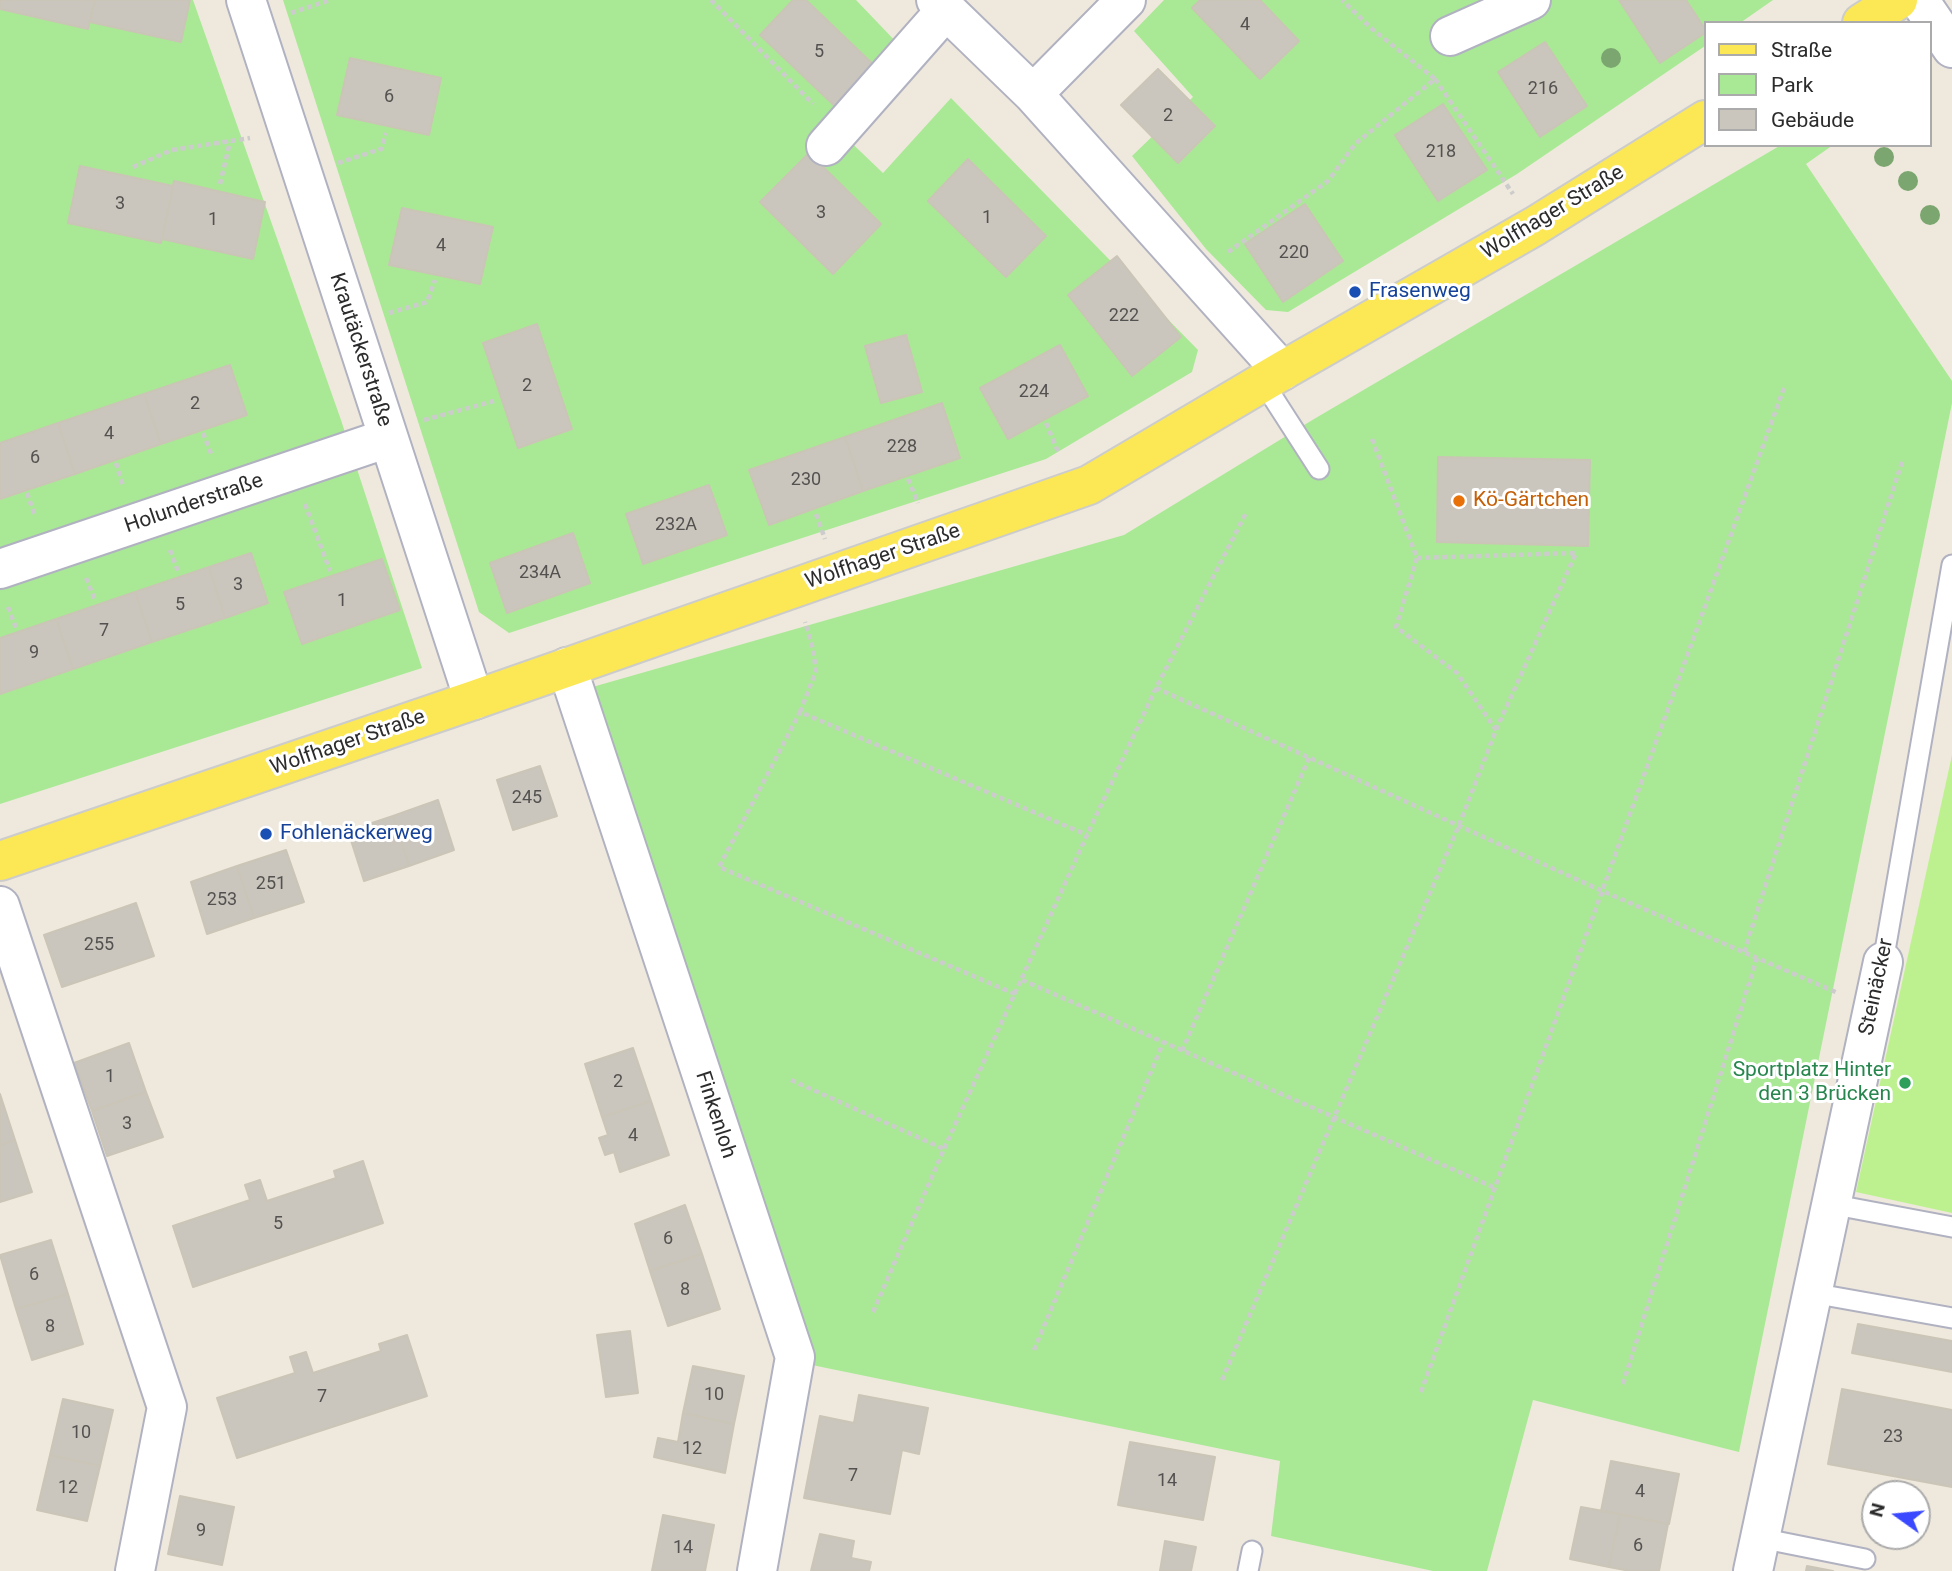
<!DOCTYPE html>
<html>
<head>
<meta charset="utf-8">
<style>
  body { margin:0 }
  #map { position:relative; width:1952px; height:1571px; overflow:hidden; background:#efe9dd; font-family:Roboto,sans-serif }
  canvas { display:block }
  .legend { position:absolute; left:1704px; top:21px; width:228px; height:126px; box-sizing:border-box; background:#fff; border:2px solid #ababab; margin:0; padding:9px 12px; list-style:none; font-size:21px; color:#2c2c2c }
  .legend li { display:flex; align-items:center; gap:14px; height:35px }
  .legend b { width:35px; border:2px solid #ababab }
  .north { position:absolute; left:1861px; top:1480px; width:70px; height:70px; box-sizing:border-box; background:#fff; border:2px solid #ababab; border-radius:50%; rotate:285deg; font-size:19px; font-weight:700; line-height:28px; text-align:center; color:#2c2c2c }
  .north::after { content:''; display:block; margin:auto; width:24px; height:32px; background:#3a49ff; clip-path:polygon(50% 0,100% 100%,50% 72%,0 100%) }
</style>
</head>
<body>
<div id="map">
<canvas width="1952" height="1571"></canvas>
<ul class="legend">
<li><b style="height:9px;background:#fce755"></b>Straße</li>
<li><b style="height:19px;background:#a9e995"></b>Park</li>
<li><b style="height:19px;background:#cac6bd"></b>Gebäude</li>
</ul>
<div class="north">N</div>
</div>
<script>
const context = document.querySelector('canvas').getContext('2d');
context.lineJoin = 'round';
function fillPath(path, color) { context.fillStyle = color; context.fill(path, 'evenodd'); }
const shape = rows => new Path2D(rows.map(r => 'M' + r).join(''));
function trace(path, color, width, dash) { context.strokeStyle = color; context.lineWidth = width; context.lineCap = dash ? 'butt' : 'round'; context.setLineDash(dash || []); context.stroke(path); }
function write(font, color, halo, rows, align = 'center') {
  context.font = font + ' Roboto,sans-serif'; context.lineWidth = 6; context.setLineDash([]); context.textBaseline = 'middle'; context.strokeStyle = halo; context.fillStyle = color; for (const [text, x, y, turn = 0] of rows) {
    context.save(); context.translate(x, y); context.rotate((+turn || 0) * Math.PI / 180); context.textAlign = isNaN(turn) ? turn : align; if (halo) context.strokeText(text, 0, 0); context.fillText(text, 0, 0); context.restore();
  }
}
fillPath(shape([
  [0,0,193,0,341,420,422,668,0,804],
  [283,0,856,0,901,47,839,131,883,173,951,98,1198,350,1192,372,1046,459,509,633,479,612],
  [1164,0,1773,0,1740,23,1705,23,1705,46,1517,174,1288,312,1266,310,1206,249,1132,156,1193,97,1134,31],
  [1781,145,1833,145,1806,164,1952,381,1952,403,1739,1452,1533,1400,1487,1571,1433,1571,1271,1536,1280,1461,807,1364,582,690,1124,535,1314,419]
]), '#a9e995');
fillPath(shape([
  [1952,755,1952,1213,1856,1192]
]), '#bdf190');
const building = shape([
  [0,0,95,0,88,29,0,9,0,0],
  [95,0,190,0,181,42,90,22,95,0],
  [793,0,806,0,879,70,840,111,760,35,793,0],
  [1200,0,1260,0,1299,41,1260,79,1192,8,1200,0],
  [1619,0,1686,0,1705,29,1705,33,1660,63,1619,0],
  [1545,42,1587,106,1540,137,1498,72,1545,42],
  [350,58,441,78,429,135,337,115,350,58],
  [1158,69,1215,126,1178,163,1121,105,1158,69],
  [1443,104,1487,170,1438,201,1395,135,1443,104],
  [809,153,881,224,833,274,760,202,809,153],
  [968,159,1046,236,1006,277,928,201,968,159],
  [80,166,173,186,161,243,68,223,80,166],
  [174,181,265,202,253,259,162,239,174,181],
  [1305,204,1343,261,1283,302,1245,244,1305,204],
  [402,208,493,227,480,284,389,265,402,208],
  [1117,256,1181,337,1132,376,1068,295,1117,256],
  [537,324,572,429,518,448,483,343,537,324],
  [906,335,922,392,881,403,865,346,906,335],
  [1060,345,1088,396,1008,439,980,388,1060,345],
  [230,365,247,415,161,444,144,394,230,365],
  [144,394,161,444,75,474,58,423,144,394],
  [942,403,960,458,863,491,845,437,942,403],
  [58,423,75,474,0,499,0,443,58,423],
  [845,437,863,491,769,525,749,470,845,437],
  [1438,457,1590,460,1588,546,1437,542,1438,457],
  [709,485,727,535,643,564,626,514,709,485],
  [573,533,590,583,507,613,490,563,573,533],
  [251,553,268,603,225,618,209,567,251,553],
  [382,559,400,610,302,644,284,592,382,559],
  [209,567,225,618,152,642,135,592,209,567],
  [135,592,152,642,73,669,56,619,135,592],
  [56,619,73,669,0,694,0,638,56,619],
  [540,766,557,816,513,830,497,780,540,766],
  [438,800,454,850,409,866,393,816,438,800],
  [393,816,409,866,364,881,348,831,393,816],
  [286,850,304,902,254,918,237,866,286,850],
  [237,866,254,918,207,934,191,882,237,866],
  [136,903,154,956,62,987,44,935,136,903],
  [129,1043,146,1092,92,1111,74,1063,129,1043],
  [633,1048,651,1101,602,1117,585,1064,633,1048],
  [146,1092,163,1137,107,1156,92,1111,146,1092],
  [0,1094,15,1140,0,1145,0,1094],
  [651,1101,669,1155,620,1172,614,1152,605,1155,599,1138,608,1135,602,1117,651,1101],
  [15,1140,32,1192,0,1202,0,1145,15,1140],
  [363,1161,383,1223,193,1287,173,1226,250,1200,245,1185,260,1180,267,1201,336,1178,334,1171,363,1161],
  [685,1205,702,1254,650,1271,635,1224,685,1205],
  [51,1240,68,1294,16,1309,0,1255,51,1240],
  [702,1254,720,1309,668,1326,650,1271,702,1254],
  [68,1294,83,1344,32,1360,16,1309,68,1294],
  [1858,1324,1952,1341,1952,1372,1852,1353,1858,1324],
  [630,1331,638,1393,606,1397,597,1335,630,1331],
  [407,1335,427,1396,237,1458,217,1398,295,1373,290,1357,306,1352,313,1373,381,1351,379,1344,407,1335],
  [693,1366,744,1376,734,1424,683,1413,693,1366],
  [1842,1389,1952,1410,1952,1487,1828,1464,1842,1389],
  [859,1395,928,1408,919,1454,902,1450,890,1514,804,1498,820,1416,854,1423,859,1395],
  [63,1399,113,1410,100,1466,50,1455,63,1399],
  [683,1413,734,1424,725,1473,654,1457,658,1438,678,1442,683,1413],
  [1130,1442,1215,1457,1203,1520,1118,1505,1130,1442],
  [50,1455,100,1466,87,1521,37,1510,50,1455],
  [1611,1461,1679,1474,1669,1524,1601,1511,1611,1461],
  [180,1496,234,1507,222,1565,168,1554,180,1496],
  [1581,1507,1620,1514,1609,1567,1570,1559,1581,1507],
  [1620,1514,1668,1524,1659,1571,1630,1571,1609,1567,1620,1514],
  [663,1515,714,1525,705,1571,652,1571,663,1515],
  [820,1534,854,1541,851,1558,871,1562,869,1571,811,1571,820,1534],
  [1165,1541,1196,1547,1191,1571,1160,1571,1165,1541],
  [1807,1566,1833,1571,1806,1571,1807,1566]
]);
fillPath(building, '#cac6bd');
trace(building, '#cac5b6', 2);
const lane = shape([
  [1263,382,1319,469],
  [1883,962,1952,565],
  [1830,1204,1952,1227],
  [1812,1293,1952,1318],
  [1760,1538,1865,1559],
  [1248,1571,1252,1551]
]);
const street = shape([
  [246,0,474,700],
  [936,0,1033,94,1282,371],
  [1450,36,1531,0],
  [1033,94,1126,0],
  [826,146,946,10],
  [0,569,388,438],
  [567,667,795,1357,757,1571],
  [0,906,167,1407,135,1571],
  [1753,1571,1883,962]
]);
const secondary = shape([
  [1919,0,1952,48]
]);
const primary = shape([
  [1862,23,1898,0],
  [0,861,474,700,1089,485,1282,371,1535,226,1705,120]
]);
trace(lane, '#b1b2c1', 23);
trace(street, '#b1b2c1', 42);
trace(secondary, '#b1b2c1', 42);
trace(primary, '#ccc', 42);
trace(shape([
  [711,0,813,104],
  [291,13,330,0],
  [1435,79,1513,194],
  [338,163,381,149,386,133],
  [133,167,172,150,250,138],
  [220,184,230,142],
  [1228,252,1328,181,1355,144,1435,79,1372,29,1342,0],
  [389,313,427,302,435,280],
  [424,420,494,401],
  [1046,423,1059,454],
  [203,433,212,456],
  [1372,439,1417,558,1396,627,1457,673,1496,730],
  [116,463,123,486],
  [908,479,918,503],
  [27,493,35,516],
  [305,504,330,571],
  [816,514,825,539],
  [170,550,179,574],
  [86,578,95,600],
  [8,607,16,628],
  [1156,688,1600,890,1838,993],
  [800,712,816,671,813,649,805,622],
  [1744,952,1903,459],
  [1022,980,1493,1187],
  [1015,994,719,867,800,712,1087,835],
  [1182,1051,1309,758],
  [791,1080,944,1149],
  [873,1312,944,1149,1087,835,1156,688,1246,513],
  [1034,1350,1163,1043],
  [1222,1380,1459,825,1496,730,1576,553,1417,558],
  [1623,1384,1757,958],
  [1421,1392,1785,385]
]), '#ccc', 4.5, [5, 3.5]);
trace(lane, '#fff', 19);
trace(street, '#fff', 38);
trace(secondary, '#fff', 38);
trace(primary, '#fce755', 38);
context.fillStyle = '#7ca66f';
for (const [x, y] of [
  [1611,58],
  [1884,157],
  [1908,181],
  [1930,215]
]) { context.beginPath(); context.arc(x, y, 10, 0, 2 * Math.PI); context.fill(); }
for (const [x, y, r, color] of [
  [1355,292,7,"#1a4fb4"],
  [1459,501,7,"#e8710a"],
  [266,834,7,"#1a4fb4"],
  [1905,1083,7,"#2e9e5b"]
]) { const dot = new Path2D(); dot.arc(x, y, r, 0, 2 * Math.PI); context.fillStyle = color; context.fill(dot); trace(dot, '#fff', 2.5); }
write('18px', '#545250', null, [
  ["4",1245,25],
  ["5",819,52],
  ["216",1543,89],
  ["6",389,97],
  ["2",1168,116],
  ["218",1441,152],
  ["3",120,204],
  ["3",821,213],
  ["1",987,218],
  ["1",213,220],
  ["4",441,246],
  ["220",1294,253],
  ["222",1124,316],
  ["2",527,386],
  ["224",1034,392],
  ["2",195,404],
  ["4",109,434],
  ["228",902,447],
  ["6",35,458],
  ["230",806,480],
  ["232A",676,525],
  ["234A",540,573],
  ["3",238,585],
  ["1",342,601],
  ["5",180,605],
  ["7",104,631],
  ["9",34,653],
  ["245",527,798],
  ["251",271,884],
  ["253",222,900],
  ["255",99,945],
  ["1",110,1077],
  ["2",618,1082],
  ["3",127,1124],
  ["4",633,1136],
  ["5",278,1224],
  ["6",668,1239],
  ["6",34,1275],
  ["8",685,1290],
  ["8",50,1327],
  ["10",714,1395],
  ["7",322,1397],
  ["10",81,1433],
  ["23",1893,1437],
  ["12",692,1449],
  ["7",853,1476],
  ["14",1167,1481],
  ["12",68,1488],
  ["4",1640,1492],
  ["9",201,1531],
  ["6",1638,1546],
  ["14",683,1548]
]);
write('21px', '#2c2c2c', '#fff', [
  ["Wolfhager Straße",1553,213,-31],
  ["Krautäckerstraße",360,350,72],
  ["Holunderstraße",194,504,-19],
  ["Wolfhager Straße",883,557,-19],
  ["Wolfhager Straße",348,743,-19],
  ["Steinäcker",1877,987,-78],
  ["Finkenloh",715,1115,72]
]);
write('21px', '#164399', '#fff', [
  ["Frasenweg",1369,292],
  ["Fohlenäckerweg",280,834]
], 'left');
write('21px', '#c56008', '#fff', [
  ["Kö-Gärtchen",1473,501]
], 'left');
write('21px', '#27864d', '#fff', [
  ["Sportplatz Hinter",1891,1071],
  ["den 3 Brücken",1891,1095]
], 'right');
</script>
</body>
</html>
